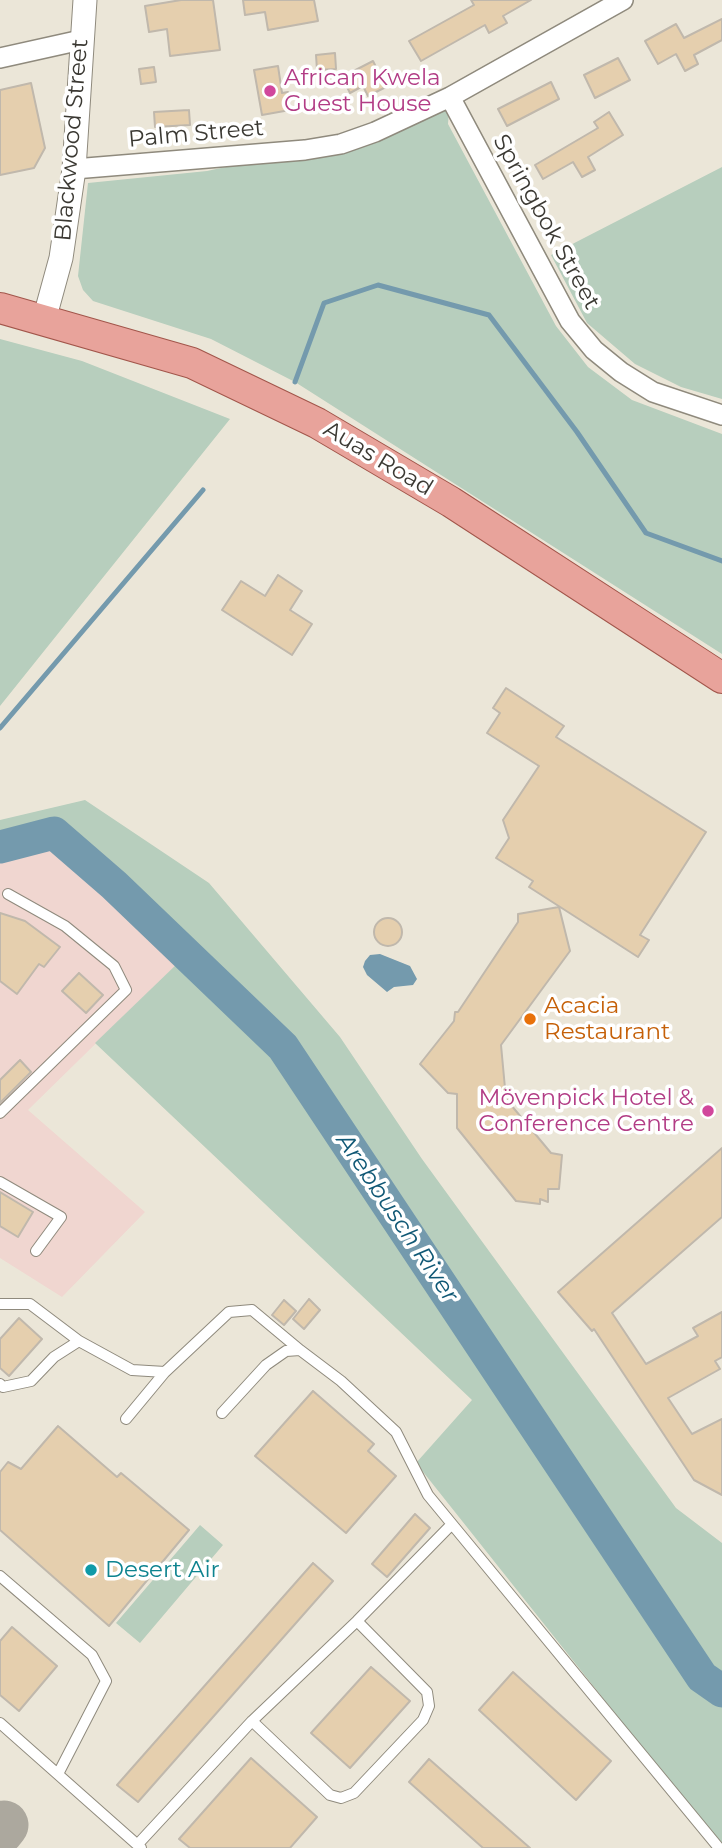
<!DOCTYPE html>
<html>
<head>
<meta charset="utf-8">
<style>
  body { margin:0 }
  canvas { display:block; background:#ebe6d8 }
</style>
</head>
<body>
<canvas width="722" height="1848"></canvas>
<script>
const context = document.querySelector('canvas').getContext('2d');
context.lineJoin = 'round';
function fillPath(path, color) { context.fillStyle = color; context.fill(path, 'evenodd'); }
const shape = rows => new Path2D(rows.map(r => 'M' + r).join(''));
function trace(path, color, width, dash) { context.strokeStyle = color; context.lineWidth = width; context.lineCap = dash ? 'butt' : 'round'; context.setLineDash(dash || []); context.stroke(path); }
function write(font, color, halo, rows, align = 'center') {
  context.font = font + ' Montserrat,sans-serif'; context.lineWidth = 7; context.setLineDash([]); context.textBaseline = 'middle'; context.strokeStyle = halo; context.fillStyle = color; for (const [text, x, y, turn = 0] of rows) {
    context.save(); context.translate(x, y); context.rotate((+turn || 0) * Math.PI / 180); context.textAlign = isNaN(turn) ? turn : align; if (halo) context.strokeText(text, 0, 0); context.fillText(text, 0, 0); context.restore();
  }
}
fillPath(shape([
  [56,840,180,961,28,1110,145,1212,62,1297,0,1258,0,853]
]), '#f0d6d0');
fillPath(shape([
  [450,97,448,124,556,326,588,367,632,400,722,434,722,654,295,382,211,339,93,301,83,290,78,276,88,183,207,171,305,150],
  [722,167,722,399,681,387,635,364,587,323,551,255],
  [0,339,82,361,230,419,0,706],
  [85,800,209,883,340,1037,422,1159,676,1508,722,1543,722,1848,416,1463,472,1400,95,1043,180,961,56,840,0,853,0,820],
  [200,1525,223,1545,140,1643,116,1623]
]), '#b7cebd');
fillPath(shape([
  [380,954,410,966,417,979,413,985,394,987,387,992,367,975,363,967,365,961,370,955]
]), '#749aad');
trace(shape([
  [295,382,324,303,378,285,489,315,577,432,646,533,722,561],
  [0,728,203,490]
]), '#749aad', 5);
trace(shape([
  [0,847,54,833,114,885,283,1047,702,1677,722,1691]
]), '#749aad', 33);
trace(shape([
  [0,1830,4,1825]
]), '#aca89e', 49);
const building = shape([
  [181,0,213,0,220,50,170,56,167,29,149,32,145,6,181,0],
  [243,0,314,0,318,21,268,30,265,12,245,15,243,0],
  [471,0,531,0,503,16,507,23,489,33,485,25,421,61,409,41,474,5,471,0],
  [722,19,722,40,694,55,698,64,685,71,676,54,658,64,645,41,676,24,684,38,722,19],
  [335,53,336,69,317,70,316,55,335,53],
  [618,58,630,80,595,98,584,75,618,58],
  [373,61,386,87,368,96,363,86,350,93,342,77,373,61],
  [278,66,282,93,288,92,290,110,262,115,254,70,278,66],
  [154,67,156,82,141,84,139,69,154,67],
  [551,82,559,99,507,126,498,109,551,82],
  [31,83,45,148,34,168,0,175,0,90,31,83],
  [189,110,190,125,155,127,154,112,189,110],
  [609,112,623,135,588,157,595,170,582,177,573,162,543,179,535,165,598,128,594,122,609,112],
  [278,575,302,591,290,610,312,624,292,655,222,610,241,581,265,596,278,575],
  [506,688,564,726,556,737,706,832,640,935,649,940,638,957,529,887,533,881,496,858,509,838,503,820,539,766,487,733,500,713,493,708,506,688],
  [559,907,570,951,501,1045,506,1099,551,1153,562,1155,559,1189,548,1189,548,1202,540,1199,540,1204,516,1201,457,1128,457,1094,448,1093,420,1064,454,1021,455,1012,458,1012,518,922,518,914,559,907],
  [0,913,25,921,60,947,44,967,39,964,17,994,0,981,0,913],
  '374 932a14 14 0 1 1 28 0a14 14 0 1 1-28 0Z',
  [79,973,103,995,86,1013,62,991,79,973],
  [20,1060,31,1072,0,1103,0,1080,20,1060],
  [722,1148,722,1217,612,1313,646,1364,698,1336,693,1328,722,1312,722,1357,715,1361,720,1369,668,1398,692,1434,722,1419,722,1495,694,1480,594,1329,592,1331,558,1292,722,1148],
  [0,1192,33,1212,18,1237,0,1226,0,1192],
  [309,1299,320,1310,304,1329,293,1319,309,1299],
  [284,1300,296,1311,284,1325,272,1315,284,1300],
  [19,1318,42,1339,9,1376,0,1368,0,1339,19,1318],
  [313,1391,374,1444,368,1451,396,1476,346,1533,255,1456,313,1391],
  [58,1426,117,1477,121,1473,189,1530,109,1626,0,1530,0,1472,8,1462,21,1469,58,1426],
  [415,1514,430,1528,387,1577,372,1564,415,1514],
  [313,1563,333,1581,138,1802,117,1785,313,1563],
  [12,1627,57,1666,19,1711,0,1695,0,1641,12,1627],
  [371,1667,410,1701,350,1768,311,1733,371,1667],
  [513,1672,611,1761,576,1800,479,1710,513,1672],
  [251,1758,317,1817,290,1848,190,1848,179,1839,251,1758],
  [429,1759,530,1848,483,1848,409,1782,429,1759]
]);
fillPath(building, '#e5cfae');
trace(building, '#c0b8ac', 2);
const service = shape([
  [0,1113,126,990,114,966,65,926,8,894],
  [0,1182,61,1217,36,1251],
  [0,1304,30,1304,79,1341,132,1370,165,1372,229,1312,252,1310,300,1350],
  [0,1384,3,1387,31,1381,54,1357,79,1341],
  [222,1413,266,1365,286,1351,300,1350,341,1381,396,1432,428,1495,719,1848],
  [126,1419,165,1372],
  [0,1576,92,1655,106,1681,58,1774],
  [252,1721,330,1795,341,1798,354,1793,423,1720,429,1706,427,1692,357,1621],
  [0,1723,141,1848],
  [138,1844,252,1721,357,1621,452,1524]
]);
const minor = shape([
  [0,58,81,40],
  [450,97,570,321,594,350,621,372,653,392,722,415],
  [74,169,305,150,341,144,375,132,450,97,623,0]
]);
const tertiary = shape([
  [44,320,61,258,74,169,85,0]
]);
const primary = shape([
  [0,308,192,363,317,423,451,502,722,678]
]);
trace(service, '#8f8a7d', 12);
trace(minor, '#8f8a7d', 22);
trace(tertiary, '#8f8a7d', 25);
trace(primary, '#a2564b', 32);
trace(service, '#fff', 10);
trace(minor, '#fff', 19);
trace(tertiary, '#fff', 23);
trace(primary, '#e8a39b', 30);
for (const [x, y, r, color] of [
  [270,91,7,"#d1479c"],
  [530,1019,7,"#e8710a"],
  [708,1111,7,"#d1479c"],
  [91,1570,7,"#0f9aa8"]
]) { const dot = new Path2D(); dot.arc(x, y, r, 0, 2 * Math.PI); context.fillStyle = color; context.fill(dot); trace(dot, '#fff', 2.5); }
write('23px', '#b23c85', '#fff', [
  ["African Kwela",284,78],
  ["Guest House",284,104],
  ["Mövenpick Hotel &",694,1098,"right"],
  ["Conference Centre",694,1124,"right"]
], 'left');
write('23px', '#3b3933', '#fff', [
  ["Palm Street",196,134,-5],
  ["Blackwood Street",72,140,-85],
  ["Springbok Street",546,222,61],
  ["Auas Road",378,459,31]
]);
write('23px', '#c56008', '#fff', [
  ["Acacia",544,1006],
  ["Restaurant",544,1032]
], 'left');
write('23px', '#0d838f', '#fff', [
  ["Desert Air",105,1570]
], 'left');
write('italic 24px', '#105875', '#fff', [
  ["Arebbusch River",397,1218,56]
]);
</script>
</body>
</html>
